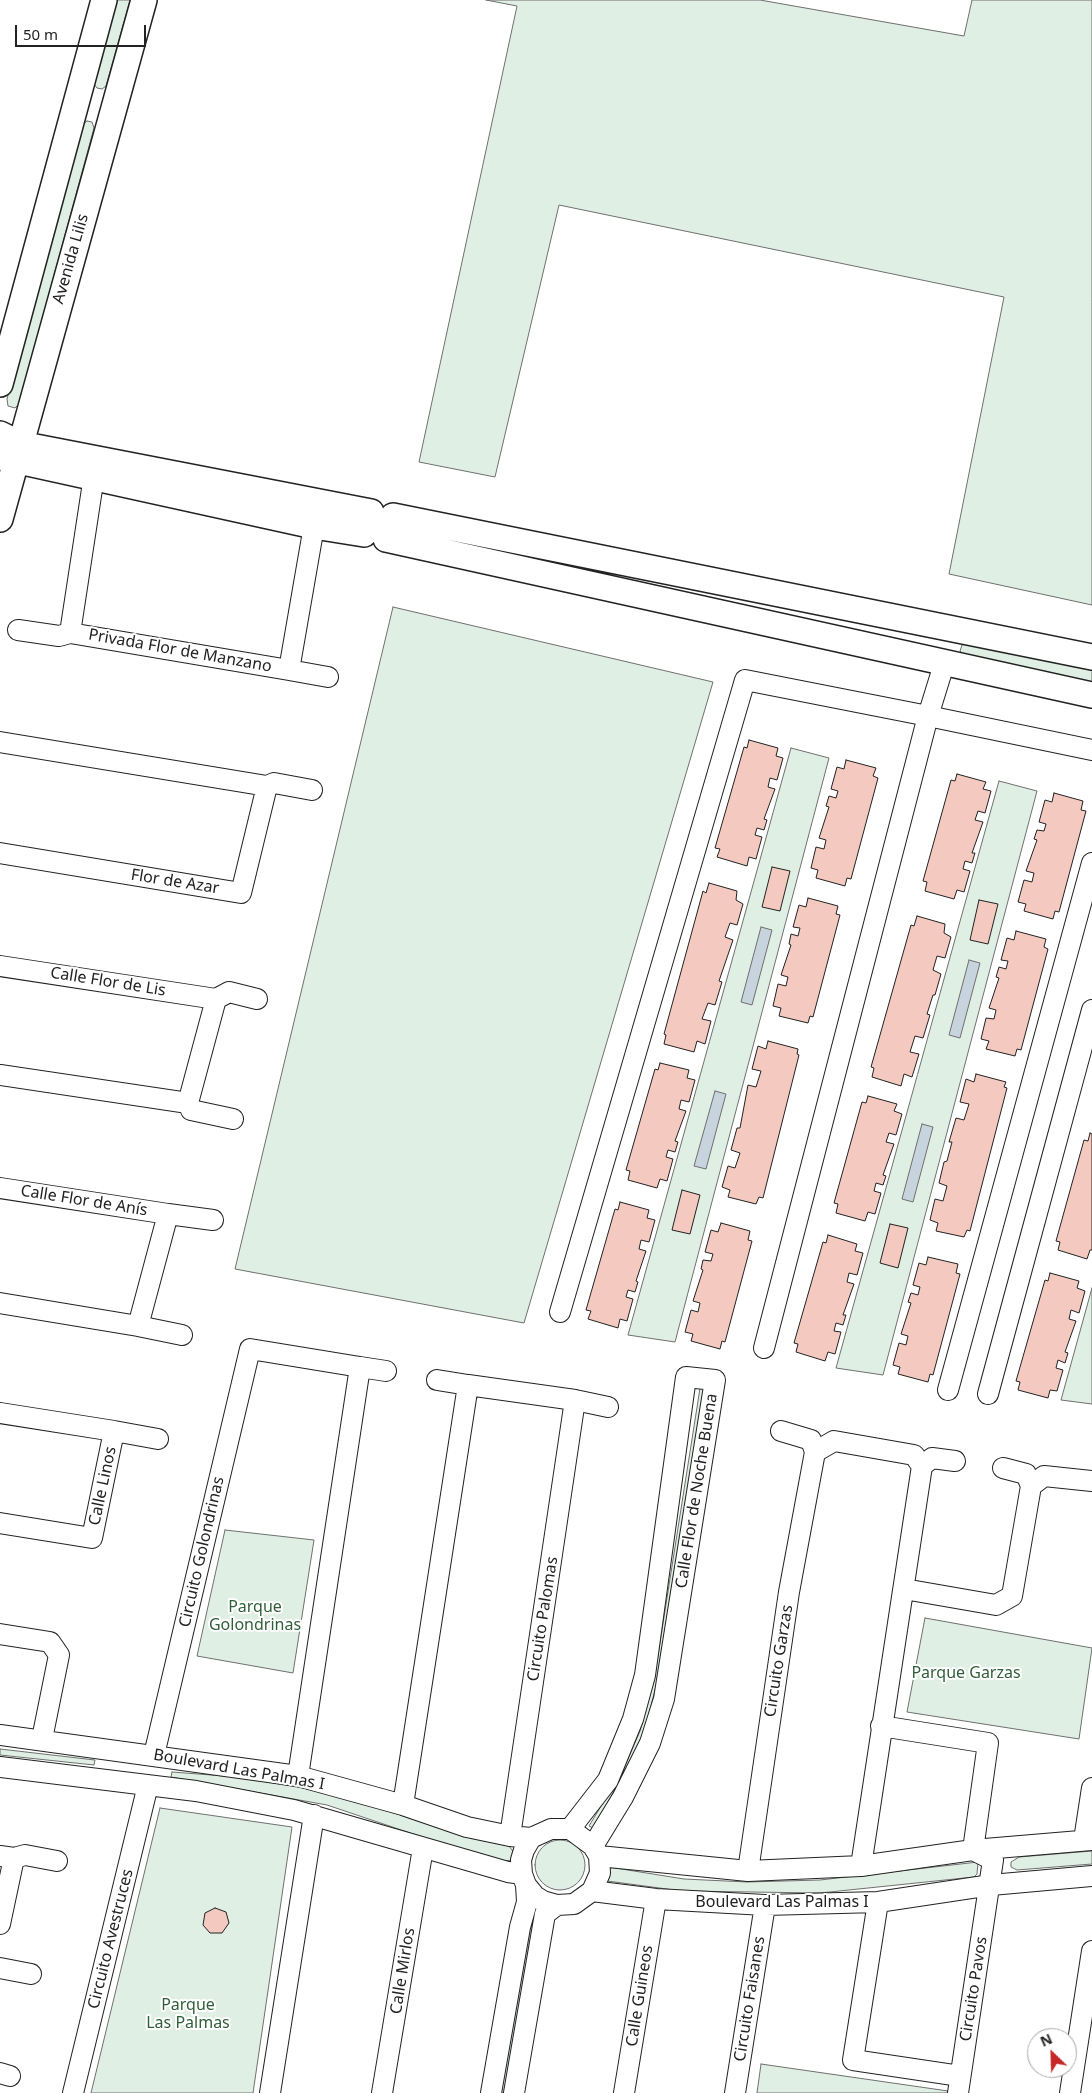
<!DOCTYPE html>
<html>
<head>
<meta charset="utf-8">
<style>
  body { margin:0 }
  #map { position:relative; width:1092px; height:2093px; overflow:hidden; background:#fff; font-family:"Noto Sans",sans-serif }
  canvas { display:block }
  .north { position:absolute; left:1027px; top:2028px; width:50px; height:50px; box-sizing:border-box; background:#fff; border:1px solid #a7a7a7; border-radius:50%; rotate:336deg; font-size:14px; font-weight:700; line-height:20px; text-align:center; color:#222 }
  .north::after { content:''; display:block; margin:auto; width:18px; height:22px; background:#c62828; clip-path:polygon(50% 0,100% 100%,50% 72%,0 100%) }
  .scale { position:absolute; left:15px; top:25px; width:131px; height:22px; box-sizing:border-box; border:2px solid #222; border-top:0; padding-left:6px; font-size:15px; line-height:18px; white-space:nowrap; color:#222; -webkit-text-stroke:4px #fff; paint-order:stroke }
</style>
</head>
<body>
<div id="map">
<canvas width="1092" height="2093"></canvas>
<div class="north">N</div>
<div class="scale">50 m</div>
</div>
<script>
const context = document.querySelector('canvas').getContext('2d');
context.lineJoin = 'round';
function fillPath(path, color) { context.fillStyle = color; context.fill(path, 'evenodd'); }
const shape = rows => new Path2D(rows.map(r => 'M' + r).join(''));
function trace(path, color, width, dash) { context.strokeStyle = color; context.lineWidth = width; context.lineCap = dash ? 'butt' : 'round'; context.setLineDash(dash || []); context.stroke(path); }
function write(font, color, halo, rows, align = 'center') {
  context.font = font + ' "Noto Sans",sans-serif'; context.lineWidth = 4; context.setLineDash([]); context.textBaseline = 'middle'; context.strokeStyle = halo; context.fillStyle = color; for (const [text, x, y, turn = 0] of rows) {
    context.save(); context.translate(x, y); context.rotate((+turn || 0) * Math.PI / 180); context.textAlign = isNaN(turn) ? turn : align; if (halo) context.strokeText(text, 0, 0); context.fillText(text, 0, 0); context.restore();
  }
}
const green = shape([
  [116,0,130,0,106,86,102,89,97,88,94,84,116,0],
  [486,0,760,0,964,36,972,0,1092,0,1092,605,949,574,1004,297,559,205,495,477,419,462,517,6,486,0],
  [87,121,92,122,94,128,19,404,15,408,8,406,7,399,82,125,87,121],
  [393,607,713,682,524,1323,235,1269,393,607],
  [969,641,1092,668,1092,682,963,654,960,651,962,645,969,641],
  [791,748,829,758,675,1342,628,1335,791,748],
  [999,781,1037,791,883,1375,836,1368,999,781],
  [1092,1288,1092,1404,1061,1400,1092,1288],
  [701,1382,705,1383,659,1675,644,1732,626,1770,593,1828,589,1826,624,1768,640,1731,655,1674,701,1382],
  [225,1530,314,1540,293,1673,197,1656,225,1530],
  [925,1618,1092,1648,1079,1739,907,1712,925,1618],
  [0,1749,95,1760,94,1765,0,1755,0,1749],
  [172,1772,238,1777,332,1793,471,1838,509,1846,515,1854,513,1860,503,1861,428,1839,327,1805,171,1777,172,1772],
  [160,1808,292,1827,253,2093,91,2093,160,1808],
  '535 1865a25 25 0 1 1 50 0a25 25 0 1 1-50 0Z',
  [1092,1851,1092,1864,1017,1870,1011,1867,1011,1862,1019,1857,1092,1851],
  [978,1862,977,1874,974,1877,820,1893,682,1891,607,1881,609,1867,684,1879,747,1882,820,1880,978,1862],
  [537,1907,539,1914,508,2093,501,2093,533,1909,537,1907],
  [761,2064,948,2091,947,2093,757,2093,761,2064]
]);
fillPath(green, '#e0efe3');
trace(green, '#6f6f6f', 1);
const water = shape([
  [761,927,772,930,752,1005,741,1002,761,927],
  [969,960,980,963,960,1038,949,1035,969,960],
  [715,1091,726,1094,706,1169,694,1166,715,1091],
  [922,1124,933,1127,913,1202,902,1199,922,1124]
]);
fillPath(water, '#c7d3dd');
trace(water, '#6f6f6f', 1);
const building = shape([
  [749,740,778,748,776,756,783,758,777,780,770,778,768,787,775,789,764,819,767,820,764,830,757,828,755,835,762,837,756,859,749,857,747,866,717,857,720,849,715,848,744,747,747,748,749,740],
  [846,760,876,768,873,776,878,778,851,879,847,878,845,886,816,878,818,870,811,868,816,847,824,849,826,840,819,838,829,807,826,806,829,796,836,798,838,791,831,789,837,767,844,769,846,760],
  [957,774,986,782,983,789,991,791,985,813,978,811,975,820,983,822,972,853,975,853,972,863,965,861,963,869,970,871,964,892,957,890,954,899,925,891,927,882,923,881,951,780,955,781,957,774],
  [1054,793,1083,801,1081,810,1086,811,1059,912,1055,911,1053,919,1024,911,1026,904,1018,902,1024,880,1032,882,1034,873,1026,871,1037,840,1034,839,1037,830,1044,831,1046,824,1039,822,1045,800,1052,802,1054,793],
  [772,867,790,871,780,911,762,907,772,867],
  [709,883,737,891,736,900,743,904,737,925,730,923,725,937,733,940,719,981,722,982,715,1005,708,1003,702,1019,711,1021,705,1044,697,1041,694,1052,664,1044,666,1035,664,1034,703,891,706,893,709,883],
  [808,898,838,906,836,914,840,915,813,1017,810,1016,808,1023,779,1016,781,1008,773,1006,778,984,786,986,788,977,781,975,791,945,789,944,791,934,798,936,800,928,793,927,799,905,806,907,808,898],
  [979,900,998,904,988,944,970,940,979,900],
  [917,916,945,924,944,933,951,937,945,958,937,956,933,970,941,974,935,995,933,995,927,1014,930,1015,923,1038,915,1036,910,1052,919,1054,912,1077,904,1074,901,1086,872,1077,874,1068,871,1067,911,925,914,926,917,916],
  [1016,931,1046,939,1044,947,1048,949,1021,1050,1017,1049,1015,1056,986,1049,989,1041,981,1039,986,1018,994,1019,996,1010,989,1008,999,978,996,977,999,967,1006,969,1008,961,1001,960,1007,938,1014,940,1016,931],
  [768,1041,798,1049,797,1054,799,1055,763,1198,759,1197,756,1204,728,1197,730,1190,722,1187,728,1166,735,1168,740,1153,731,1150,737,1128,740,1128,748,1085,756,1087,761,1071,752,1069,758,1046,766,1049,768,1041],
  [660,1063,689,1070,687,1078,695,1080,689,1102,681,1100,679,1109,686,1111,675,1141,678,1142,675,1152,668,1150,666,1157,673,1159,667,1181,660,1179,657,1188,628,1180,630,1171,626,1170,655,1069,658,1070,660,1063],
  [976,1074,1006,1082,1004,1087,1007,1088,970,1231,967,1230,964,1237,936,1231,938,1223,930,1220,935,1199,943,1201,947,1186,939,1183,944,1162,947,1161,952,1142,949,1142,956,1118,964,1120,969,1104,960,1102,966,1079,974,1082,976,1074],
  [868,1096,897,1104,894,1111,902,1114,896,1135,889,1133,886,1142,894,1144,883,1175,886,1176,883,1185,876,1183,874,1191,881,1193,875,1214,868,1212,865,1221,836,1213,838,1204,834,1203,862,1102,866,1103,868,1096],
  [1090,1133,1092,1134,1092,1250,1090,1250,1087,1259,1058,1250,1060,1242,1056,1241,1084,1140,1088,1141,1090,1133],
  [682,1190,700,1195,690,1234,672,1230,682,1190],
  [620,1202,649,1210,647,1218,655,1220,649,1242,641,1240,639,1249,646,1251,636,1281,638,1282,635,1292,628,1290,626,1297,633,1299,627,1321,620,1319,618,1328,588,1319,591,1311,586,1310,615,1209,618,1210,620,1202],
  [721,1223,750,1231,748,1240,752,1241,725,1342,722,1341,720,1349,691,1341,693,1334,685,1332,691,1310,698,1312,700,1303,693,1301,703,1270,701,1269,703,1260,711,1261,713,1254,705,1252,711,1230,718,1232,721,1223],
  [890,1224,908,1228,898,1268,880,1263,890,1224],
  [828,1235,857,1244,855,1251,863,1253,857,1275,849,1273,847,1282,854,1284,843,1315,846,1315,843,1325,836,1323,834,1331,841,1332,835,1354,828,1352,825,1361,796,1352,798,1344,794,1343,823,1242,826,1243,828,1235],
  [928,1257,958,1264,956,1273,960,1274,933,1375,930,1374,928,1382,898,1374,900,1367,893,1365,899,1343,906,1345,908,1336,901,1334,911,1303,908,1302,911,1293,918,1295,920,1287,913,1285,919,1263,926,1265,928,1257],
  [1050,1273,1079,1281,1077,1288,1085,1291,1079,1313,1071,1310,1069,1319,1076,1321,1065,1352,1068,1353,1065,1363,1058,1360,1056,1368,1063,1370,1057,1391,1050,1390,1048,1398,1018,1390,1020,1382,1016,1381,1045,1280,1048,1281,1050,1273],
  [215,1908,226,1912,229,1923,222,1933,210,1933,203,1925,205,1913,215,1908]
]);
fillPath(building, '#f3c9c0');
trace(building, '#222', 1);
const minor = shape([
  [94,476,70,633,289,670,314,526],
  [18,630,59,636,70,633],
  [941,661,941,674,928,716,1092,750],
  [289,670,328,677],
  [0,742,267,786,241,893,0,853],
  [267,786,274,783,312,790],
  [0,966,216,999,188,1103,0,1075],
  [216,999,229,992,257,999],
  [188,1103,191,1110,233,1119],
  [0,1188,168,1214,138,1326,0,1303],
  [168,1214,213,1220],
  [560,1312,745,680,928,716,764,1348],
  [138,1326,182,1335],
  [360,1367,386,1371],
  [437,1380,468,1385],
  [948,1390,1092,863],
  [988,1394,1092,1010],
  [575,1400,608,1407],
  [0,1413,114,1431,92,1538,0,1523],
  [114,1431,158,1439],
  [781,1431,811,1440,815,1452],
  [922,1466,932,1458,955,1461],
  [1003,1468,1026,1474,1031,1486],
  [904,1589,996,1605,1012,1596,1031,1486,1044,1476,1092,1481],
  [0,1634,50,1642,59,1655,42,1739],
  [881,1726,988,1743,973,1850,993,1860,958,2093],
  [0,1735,298,1776,403,1805,467,1827,510,1836,531,1838,551,1829,570,1829,593,1846,599,1856,600,1873,592,1891,574,1904,557,1905,543,1901,535,1896,526,1885,522,1874,521,1860,524,1850,531,1838],
  [154,1755,250,1349,360,1367,298,1776],
  [0,1767,196,1791,294,1810,508,1872,522,1874],
  [403,1805,468,1385,575,1400,510,1836],
  [570,1829,608,1780,633,1719,645,1675,686,1377,715,1380,664,1699,650,1743,623,1797,593,1846],
  [1084,1840,1092,1788],
  [0,1856,14,1858,0,1924],
  [599,1856,748,1871,861,1866,973,1850,1092,1840],
  [14,1858,25,1855,57,1861],
  [748,1871,789,1592,815,1452,834,1441,914,1455,922,1466,861,1866],
  [592,1891,656,1899,765,1905,878,1902,991,1885,1092,1876],
  [878,1902,853,2060,960,2076],
  [0,1968,31,1974],
  [0,2073,10,2076],
  [73,2093,148,1785],
  [270,2093,314,1815],
  [382,2093,423,1848],
  [491,2093,520,1927,527,1902,526,1885],
  [514,2093,545,1914,557,1905],
  [624,2093,656,1899],
  [735,2093,765,1905],
  [1070,2093,1092,1951]
]);
const major = shape([
  [0,384,104,0],
  [0,434,20,444,371,512,364,534,314,526,0,457],
  [0,519,144,0],
  [1092,657,393,516,386,539,1092,695]
]);
trace(minor, '#222', 22);
trace(major, '#222', 28);
trace(minor, '#fff', 20);
trace(major, '#fff', 25);
write('16px', '#222', '#fff', [
  ["Avenida Lilis",71,259,-74],
  ["Privada Flor de Manzano",180,651,10],
  ["Flor de Azar",175,882,9],
  ["Calle Flor de Lis",108,982,9],
  ["Calle Flor de Anís",84,1201,9],
  ["Calle Linos",103,1486,-78],
  ["Calle Flor de Noche Buena",697,1491,-81],
  ["Circuito Golondrinas",202,1552,-77],
  ["Circuito Palomas",543,1619,-81],
  ["Circuito Garzas",779,1661,-81],
  ["Boulevard Las Palmas I",239,1770,10],
  ["Boulevard Las Palmas I",782,1902],
  ["Circuito Avestruces",111,1939,-76],
  ["Calle Mirlos",403,1971,-81],
  ["Circuito Pavos",974,1989,-81],
  ["Calle Guineos",640,1996,-81],
  ["Circuito Faisanes",750,1999,-81]
]);
write('16px', '#2f5e38', '#fff', [
  ["Parque",255,1607],
  ["Golondrinas",255,1625],
  ["Parque Garzas",966,1673],
  ["Parque",188,2005],
  ["Las Palmas",188,2023]
]);
</script>
</body>
</html>
